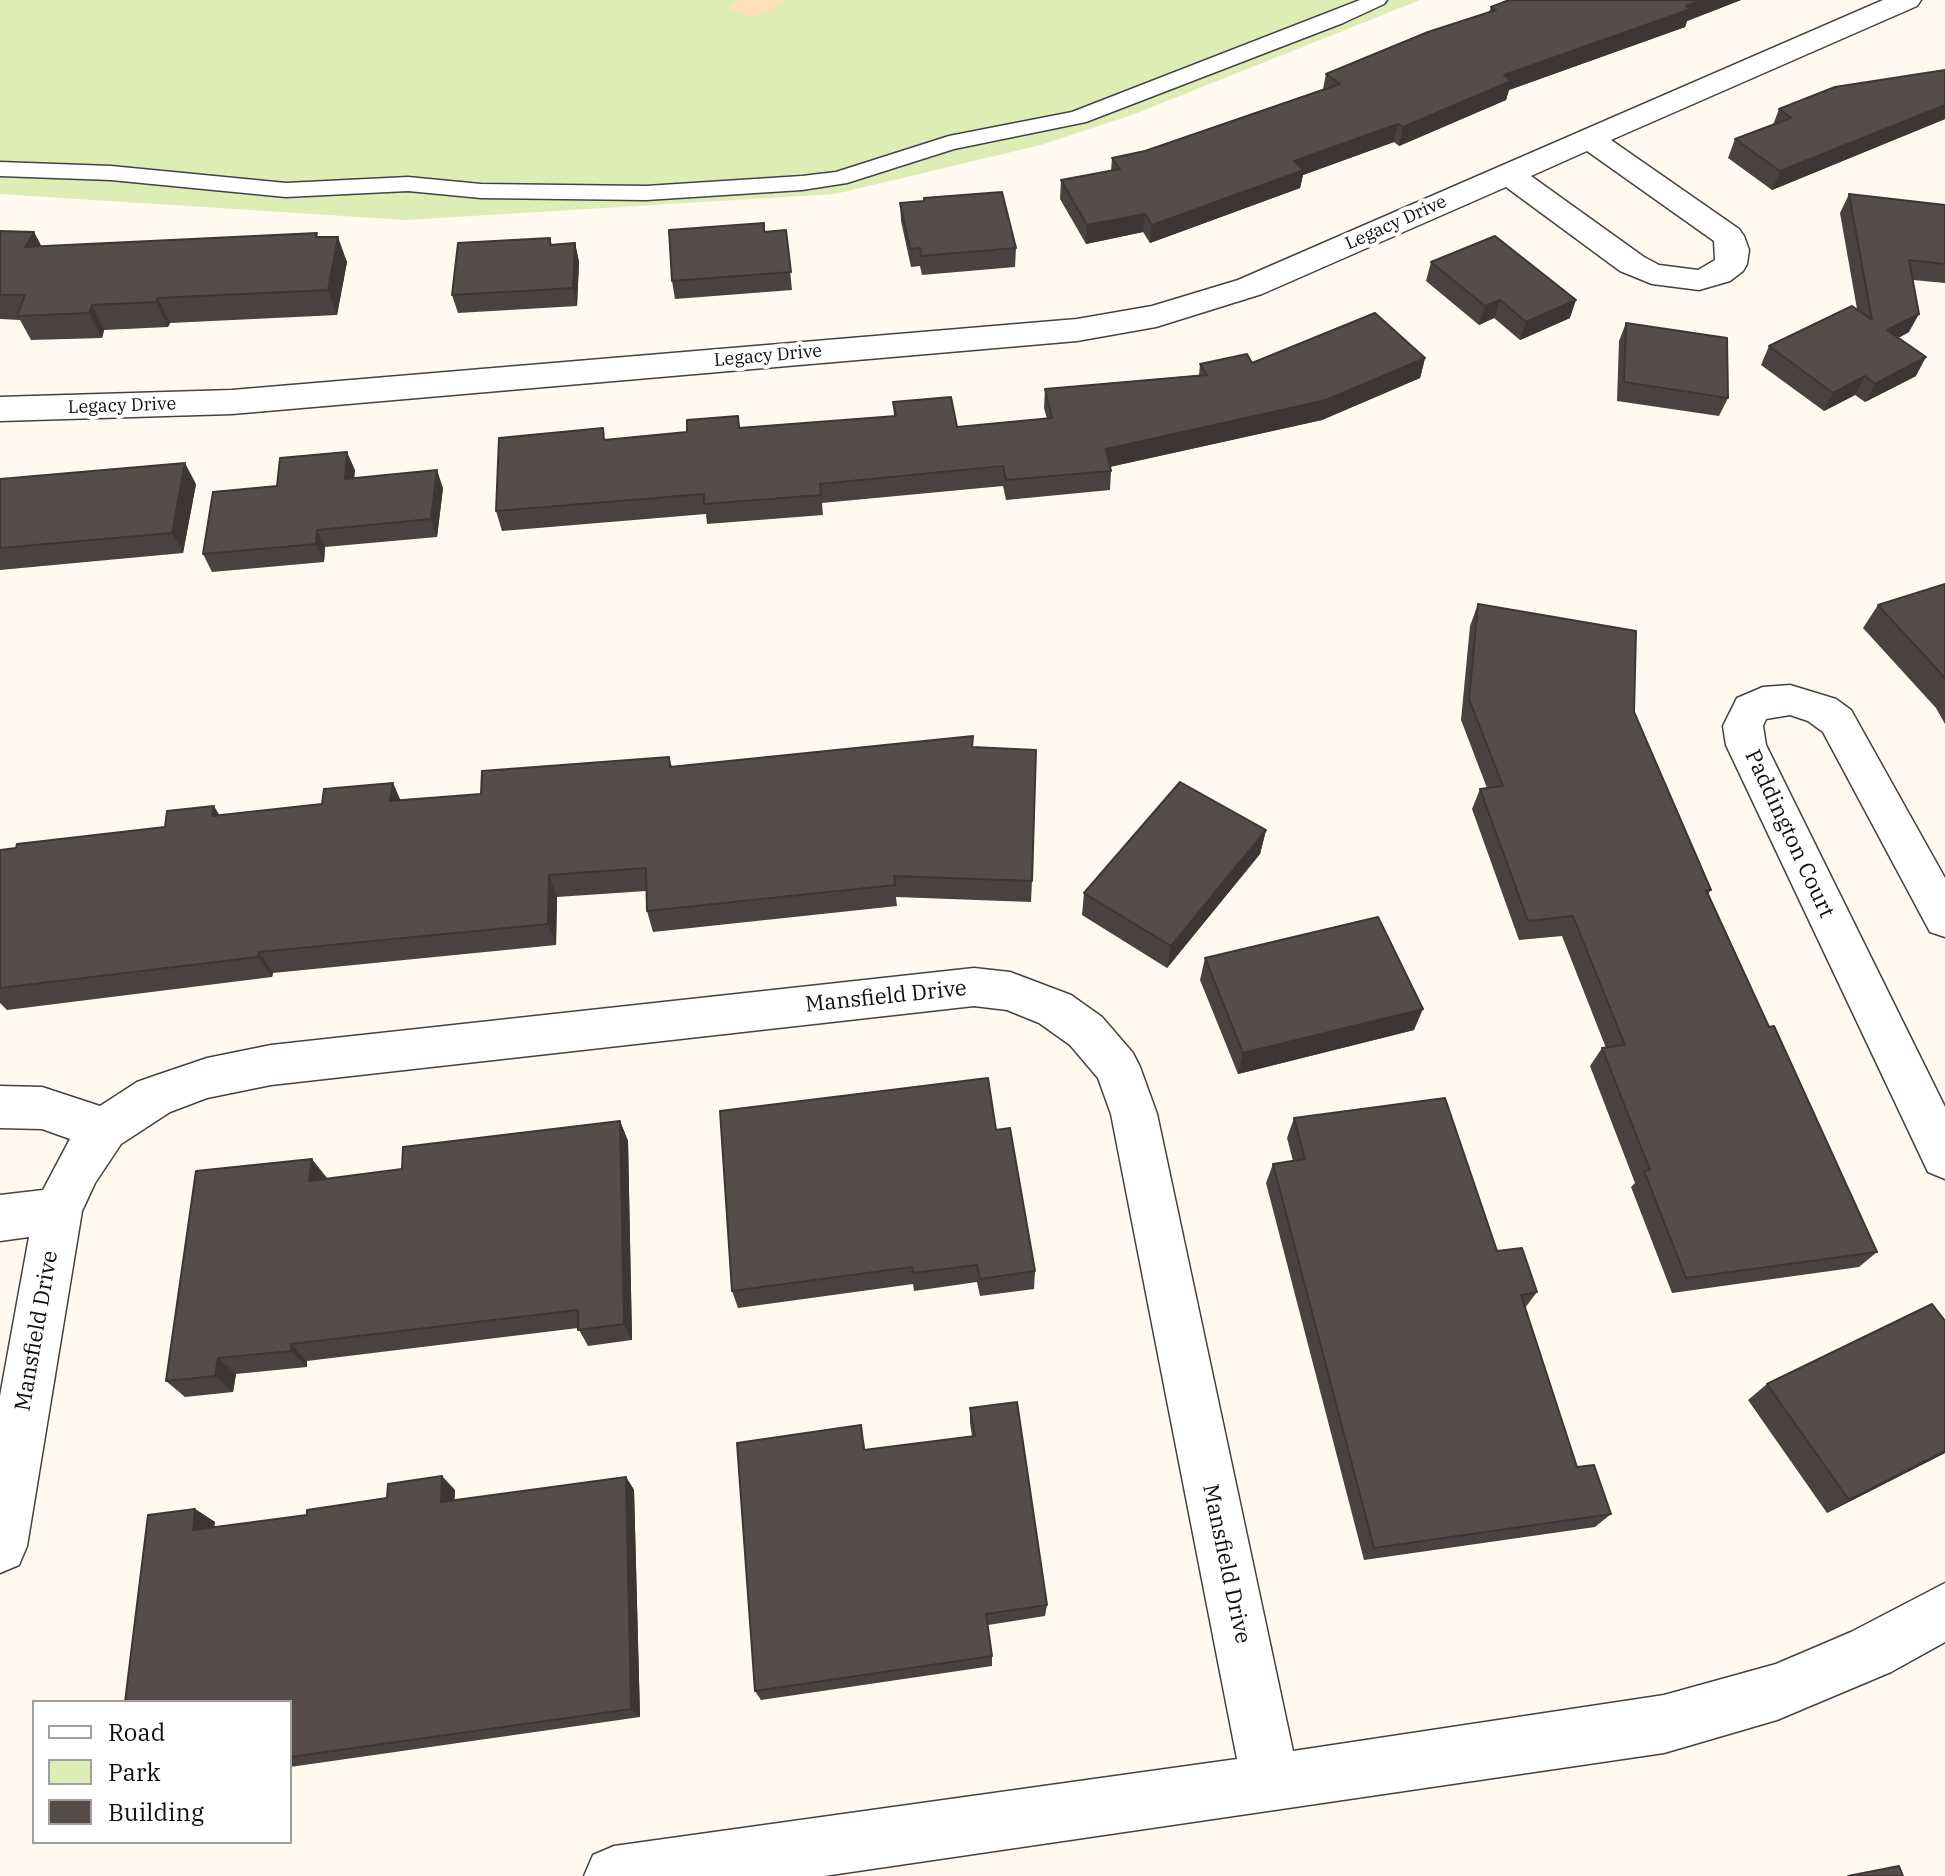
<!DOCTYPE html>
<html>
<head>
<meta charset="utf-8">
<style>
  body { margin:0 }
  #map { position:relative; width:1945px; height:1876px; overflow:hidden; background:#fff9f0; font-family:"IBM Plex Serif",serif }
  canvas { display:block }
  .legend { position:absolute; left:32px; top:1700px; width:260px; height:144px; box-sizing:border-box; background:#fff; border:2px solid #9f9f9f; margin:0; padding:10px 14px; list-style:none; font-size:24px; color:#0f0f0f }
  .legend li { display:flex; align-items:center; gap:16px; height:40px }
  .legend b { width:40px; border:2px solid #9f9f9f }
</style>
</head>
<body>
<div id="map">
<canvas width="1945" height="1876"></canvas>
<ul class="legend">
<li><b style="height:10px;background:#fff"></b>Road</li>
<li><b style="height:22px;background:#deedb6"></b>Park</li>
<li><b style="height:22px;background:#584c4a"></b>Building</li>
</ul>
</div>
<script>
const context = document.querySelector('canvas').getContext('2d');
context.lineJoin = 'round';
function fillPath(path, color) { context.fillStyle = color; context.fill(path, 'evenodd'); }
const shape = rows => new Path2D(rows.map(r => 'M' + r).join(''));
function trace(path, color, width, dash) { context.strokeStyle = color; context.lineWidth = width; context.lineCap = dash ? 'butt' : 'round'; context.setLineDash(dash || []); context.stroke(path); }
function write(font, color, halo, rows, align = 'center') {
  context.font = font + ' "IBM Plex Serif",serif'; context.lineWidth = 8; context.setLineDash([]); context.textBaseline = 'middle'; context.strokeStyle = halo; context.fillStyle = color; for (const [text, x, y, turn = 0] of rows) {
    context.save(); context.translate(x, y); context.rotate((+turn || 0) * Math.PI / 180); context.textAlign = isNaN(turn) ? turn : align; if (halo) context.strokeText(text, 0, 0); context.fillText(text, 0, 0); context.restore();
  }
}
fillPath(shape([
  [0,0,1420,0,1132,115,1041,145,835,194,406,220,0,194]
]), '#deedb6');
fillPath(shape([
  [738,0,787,0,768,12,750,16,731,11,730,6]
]), '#ffe1b8');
const service = shape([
  [1360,0,1387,0,1384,4,1343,23,1086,122,954,149,847,183,802,190,646,200,481,198,408,191,286,197,111,180,0,176,0,162,111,166,286,183,408,177,481,184,646,186,802,176,836,172,949,136,1072,112,1360,0]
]);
const minor = shape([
  [1883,0,1921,0,1917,6,1611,140,1739,229,1744,236,1749,250,1747,264,1743,271,1730,281,1699,290,1652,284,1620,271,1506,187,1262,294,1156,327,1077,341,232,414,0,421,0,397,232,390,1077,319,1152,306,1238,280,1883,0],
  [1587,151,1714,241,1715,260,1698,270,1659,265,1644,257,1531,176,1587,151],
  [1790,685,1836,699,1851,710,1945,878,1945,937,1930,932,1823,732,1808,721,1790,715,1766,719,1763,726,1766,745,1945,1107,1945,1179,1928,1172,1726,745,1723,726,1737,698,1763,687,1790,685],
  [974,968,1010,972,1071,995,1102,1017,1133,1053,1140,1067,1157,1114,1293,1751,1664,1695,1776,1664,1851,1632,1945,1583,1945,1642,1891,1672,1777,1720,1664,1753,824,1876,584,1876,593,1855,614,1846,1237,1759,1111,1114,1098,1078,1070,1045,1039,1023,1007,1010,974,1006,271,1085,207,1098,170,1112,121,1144,95,1183,82,1211,27,1546,19,1565,0,1573,0,1396,29,1237,0,1241,0,1195,43,1190,70,1139,42,1129,0,1128,0,1086,42,1087,100,1106,137,1082,154,1076,207,1058,271,1045,974,968]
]);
trace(service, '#424242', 3);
trace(minor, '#424242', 3);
fillPath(service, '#fff');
fillPath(minor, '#fff');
fillPath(shape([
  [1509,0,1741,0,1687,21,1685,27,1509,90,1506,100,1399,146,1394,142,1303,175,1300,188,1150,243,1143,232,1086,244,1060,199,1061,180,1111,171,1112,158,1145,151,1323,89,1326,74,1489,12,1491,7],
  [1945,70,1945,119,1772,190,1728,158,1735,139,1773,125,1779,109],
  [1849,194,1945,205,1945,283,1913,280,1909,332,1898,338,1916,376,1865,402,1855,395,1824,411,1761,365,1769,346,1857,309,1840,213],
  [900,203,1016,248,1015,267,922,275,920,266,911,267,901,221],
  [786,230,792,290,675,299,672,281,765,232],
  [0,231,34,232,41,246,319,237,347,262,337,315,170,323,168,327,104,330,102,338,31,340,20,320,0,319],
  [550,238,552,245,575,243,579,262,577,306,458,313,452,295],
  [1431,262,1570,318,1520,340,1494,318,1479,325,1426,281],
  [1626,323,1728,398,1719,416,1617,401,1619,341],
  [1425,358,1420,378,1322,420,1110,467,1111,471,1110,490,1006,500,1003,486,822,503,823,515,707,524,706,514,502,531,496,511,606,440,687,432,738,416,740,428,894,416,893,402,957,427,1047,419,1044,408,1045,389,1199,375,1200,364],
  [355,470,354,478,443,488,437,537,325,547,324,562,212,572,203,554,277,486],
  [0,479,196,484,183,553,0,570],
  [1945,584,1945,724,1936,708,1863,628,1878,605],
  [1478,604,1634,712,1711,890,1708,894,1769,1027,1877,1252,1859,1267,1672,1293,1631,1187,1635,1183,1590,1066,1602,1048,1606,1048,1562,936,1519,940,1472,809,1480,789,1487,788,1461,720,1470,626],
  [973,747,1032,881,1031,902,896,897,897,906,653,932,647,911,646,891,557,897,556,945,273,973,272,977,7,1010,0,1003,0,850,165,827,219,815,322,804,393,783,400,800,481,794,669,757,672,767],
  [1266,830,1260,854,1167,968,1082,915,1084,893],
  [1205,958,1414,1030,1238,1074,1200,980],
  [1294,1118,1497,1251,1537,1292,1525,1308,1577,1467,1611,1514,1595,1527,1364,1560,1266,1183,1273,1164,1293,1161,1287,1138],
  [620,1121,628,1141,632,1340,588,1346,578,1328,307,1361,307,1367,236,1374,233,1392,185,1397,166,1381,326,1179,402,1169],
  [996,1130,1035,1271,1034,1289,980,1296,977,1282,914,1291,913,1284,738,1308,732,1291],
  [1767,1384,1945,1453,1827,1513,1748,1400],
  [970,1408,1047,1605,1045,1616,988,1625,992,1656,992,1666,761,1700,755,1691,864,1440,865,1450,972,1436,970,1423],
  [626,1477,634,1490,640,1717,290,1767,290,1702,195,1509,215,1522,214,1527,307,1515,455,1490,454,1500]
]), '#4c4140');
fillPath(shape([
  [1701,0,1741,0,1687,21,1685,27,1509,90,1506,100,1399,146,1403,127,1504,75],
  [1945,105,1945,119,1772,190,1780,171],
  [1398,124,1394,142,1303,175,1300,188,1150,243,1152,225,1294,161],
  [1145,214,1143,232,1086,244,1087,225],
  [34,232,47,257,25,247],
  [338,237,347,262,337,315,328,290],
  [575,243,579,262,577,306,573,288],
  [158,298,170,323,168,327,156,302],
  [1500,300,1494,318,1479,325,1485,306],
  [1576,300,1570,318,1520,340,1526,322],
  [92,305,104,330,102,338,89,313],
  [1919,314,1909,332,1878,349,1887,330],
  [1926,357,1916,376,1865,402,1875,384],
  [1425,358,1420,378,1322,420,1104,468,1106,449],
  [1865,376,1855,395,1824,411,1833,393],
  [347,452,355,470,352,497,345,479],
  [185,463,196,484,183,553,172,533],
  [437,470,443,488,437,537,431,519],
  [317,530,325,547,324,562,316,544],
  [393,783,403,806,390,801],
  [214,806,227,828,212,816],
  [1266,830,1260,854,1167,968,1171,946],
  [549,875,557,897,556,945,548,924],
  [259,952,273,973,272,977,258,957],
  [1423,1009,1414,1030,1238,1074,1243,1053],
  [620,1121,628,1141,632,1340,624,1324],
  [312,1159,327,1178,309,1181],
  [291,1344,307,1361,307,1367,291,1351],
  [218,1358,236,1374,233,1392,215,1376],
  [1945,1451,1945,1453,1827,1513,1849,1500],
  [442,1476,455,1490,454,1515,441,1502],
  [626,1477,634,1490,640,1717,631,1709],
  [195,1509,215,1522,212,1542,193,1530]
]), '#3e3534');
const building = shape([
  [1509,0,1701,0,1686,6,1691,9,1504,75,1511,81,1403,127,1398,124,1294,161,1304,170,1152,225,1145,214,1087,225,1061,180,1120,169,1112,158,1145,151,1340,84,1326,74,1428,32,1496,10,1491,7,1509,0],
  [1945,70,1945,105,1780,171,1735,139,1791,118,1779,109,1835,87,1945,70],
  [1002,192,1016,248,921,256,920,248,910,249,900,203,924,201,924,198,1002,192],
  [1849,194,1945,205,1945,264,1909,260,1919,314,1887,330,1926,357,1875,384,1865,376,1833,393,1769,346,1852,306,1872,320,1849,194],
  [764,223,764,232,786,230,791,272,672,281,669,230,764,223],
  [0,231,34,232,25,247,317,233,316,237,338,237,328,290,158,298,156,302,92,305,89,313,17,316,25,295,0,295,0,231],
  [1495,236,1576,300,1526,322,1500,300,1485,306,1431,262,1495,236],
  [550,238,550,245,575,243,573,288,452,295,458,243,550,238],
  [1375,313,1425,358,1326,400,1106,449,1111,471,1006,480,1003,466,820,484,821,495,704,504,704,494,496,511,499,438,603,428,604,440,687,432,687,420,738,416,739,428,896,416,893,402,951,397,957,427,1052,418,1045,389,1207,375,1200,364,1247,354,1252,363,1375,313],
  [1626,323,1727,338,1728,398,1624,382,1626,323],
  [347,452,345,479,437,470,431,519,317,530,316,544,203,554,213,492,277,486,280,458,347,452],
  [185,463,172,533,0,548,0,479,185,463],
  [1945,584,1945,678,1878,605,1945,584],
  [1478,604,1636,631,1634,712,1711,890,1706,890,1769,1027,1774,1026,1877,1252,1686,1278,1644,1171,1650,1170,1602,1048,1625,1045,1573,916,1528,921,1480,789,1503,786,1469,699,1478,604],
  [973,736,972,747,1036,750,1032,881,894,876,895,885,647,911,646,868,549,875,548,924,259,952,258,957,0,988,0,850,16,848,17,844,165,827,167,811,214,806,212,816,322,804,324,789,393,783,390,801,481,794,482,771,669,757,670,767,973,736],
  [1180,782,1266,830,1171,946,1084,893,1180,782],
  [1378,917,1423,1009,1243,1053,1205,958,1378,917],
  [988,1078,996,1130,1010,1128,1035,1271,980,1279,977,1265,913,1273,912,1267,732,1291,720,1111,988,1078],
  [1445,1098,1497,1251,1522,1248,1537,1292,1521,1295,1577,1467,1594,1465,1611,1514,1374,1548,1273,1164,1305,1159,1294,1118,1445,1098],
  [620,1121,624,1324,578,1330,578,1310,291,1344,291,1351,218,1358,215,1376,166,1381,196,1171,312,1159,309,1181,402,1169,403,1147,620,1121],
  [1932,1304,1945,1321,1945,1451,1849,1500,1767,1384,1932,1304],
  [1017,1402,1047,1605,986,1614,992,1656,755,1691,737,1443,861,1425,864,1450,975,1436,970,1408,1017,1402],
  [442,1476,441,1502,626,1477,631,1709,290,1757,290,1702,125,1702,148,1515,195,1509,193,1530,307,1515,307,1510,387,1498,388,1484,442,1476],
  [1899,1866,1903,1876,1848,1876,1899,1866]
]);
fillPath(building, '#584c4a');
trace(building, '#3e3534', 2);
write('18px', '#0f0f0f', '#fff', [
  ["Legacy Drive",1396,223,-24],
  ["Legacy Drive",768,356,-5],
  ["Legacy Drive",122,406,-2]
]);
write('22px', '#0f0f0f', '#fff', [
  ["Paddington Court",1789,834,65],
  ["Mansfield Drive",886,997,-6],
  ["Mansfield Drive",37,1331,-80],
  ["Mansfield Drive",1226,1564,78]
]);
</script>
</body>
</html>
